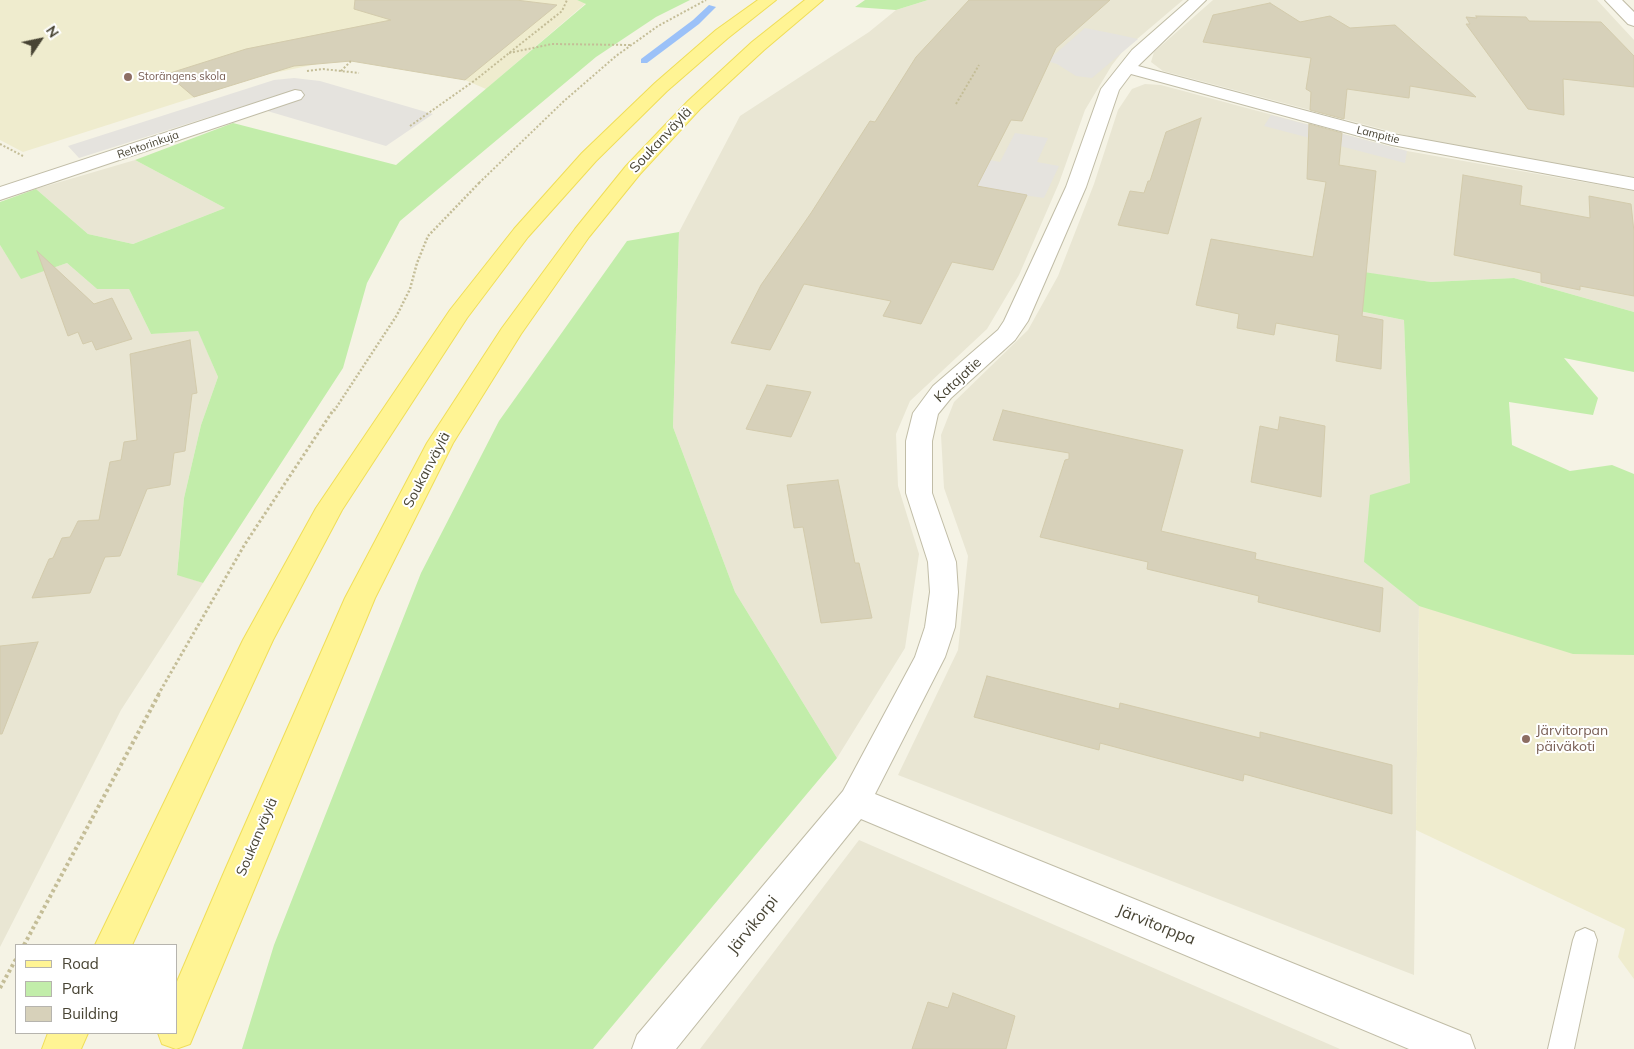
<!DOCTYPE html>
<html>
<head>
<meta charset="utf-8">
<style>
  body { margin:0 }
  #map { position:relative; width:1634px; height:1049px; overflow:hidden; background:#f5f3e5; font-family:Mulish,sans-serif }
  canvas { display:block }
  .legend { position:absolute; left:15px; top:944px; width:162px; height:90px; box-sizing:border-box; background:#fff; border:1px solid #b6b4ae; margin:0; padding:6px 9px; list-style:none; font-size:15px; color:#484434 }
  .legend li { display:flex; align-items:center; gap:10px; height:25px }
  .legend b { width:25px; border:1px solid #b6b4ae }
  .north { position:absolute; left:15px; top:15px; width:50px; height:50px; -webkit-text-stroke:4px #fff; paint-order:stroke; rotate:56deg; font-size:14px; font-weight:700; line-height:20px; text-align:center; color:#484434 }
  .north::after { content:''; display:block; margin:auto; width:18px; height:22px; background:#484434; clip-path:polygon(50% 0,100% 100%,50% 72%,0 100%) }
</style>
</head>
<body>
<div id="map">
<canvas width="1634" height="1049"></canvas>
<ul class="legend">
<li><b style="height:6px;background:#fff494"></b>Road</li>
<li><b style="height:14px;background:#c2edaa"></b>Park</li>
<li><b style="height:14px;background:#d7d1ba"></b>Building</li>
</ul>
<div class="north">N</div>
</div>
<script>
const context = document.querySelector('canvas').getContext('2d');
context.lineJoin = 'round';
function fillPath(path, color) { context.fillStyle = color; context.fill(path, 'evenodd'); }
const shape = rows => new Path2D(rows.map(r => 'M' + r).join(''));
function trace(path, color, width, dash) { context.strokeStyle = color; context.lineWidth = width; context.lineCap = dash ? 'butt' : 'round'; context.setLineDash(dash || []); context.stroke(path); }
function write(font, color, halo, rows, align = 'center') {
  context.font = font + ' Mulish,sans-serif'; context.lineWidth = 4; context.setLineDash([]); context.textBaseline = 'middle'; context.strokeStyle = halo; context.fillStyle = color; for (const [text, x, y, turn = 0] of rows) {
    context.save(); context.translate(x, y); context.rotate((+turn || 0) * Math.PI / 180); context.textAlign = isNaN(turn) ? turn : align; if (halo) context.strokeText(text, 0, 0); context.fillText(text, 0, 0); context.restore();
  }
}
fillPath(shape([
  [928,0,1183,0,1123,51,1112,65,1085,110,1059,183,1019,275,987,329,910,401,896,434,898,486,919,554,905,648,837,758,735,592,673,427,679,232,740,116,869,32,896,10],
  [1213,0,1597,0,1634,40,1634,177,1438,144,1163,71,1151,62,1154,52],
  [1145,84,1161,85,1407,151,1634,191,1634,312,1514,278,1431,282,1330,268,1324,304,1404,320,1410,483,1364,562,1419,606,1414,975,898,775,958,650,968,556,944,488,941,435,954,402,1028,330,1058,276,1094,184,1118,110,1132,89],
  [135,160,225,208,133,244,88,234,36,189],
  [0,245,21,278,67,263,97,289,129,289,151,334,198,330,218,377,201,425,184,498,177,574,203,583,121,710,0,947],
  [859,840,1340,1049,700,1049]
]), '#e9e6d3');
fillPath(shape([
  [0,0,577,0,586,3,486,89,465,80,381,65,351,61,322,63,264,75,23,152,0,140],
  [1419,606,1479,610,1634,648,1634,979,1618,957,1625,929,1416,830]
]), '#efecce');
fillPath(shape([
  [577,0,690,0,656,17,596,57,400,221,367,283,343,368,203,583,177,575,184,498,201,425,218,377,198,331,151,334,129,289,97,289,67,263,21,279,0,245,0,202,36,189,88,234,133,244,225,208,135,160,233,123,396,165,586,4],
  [865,0,928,0,896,10,855,7],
  [679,232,673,427,735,592,837,758,593,1049,242,1049,274,945,421,573,499,421,627,241],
  [1330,267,1431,282,1514,278,1634,312,1634,372,1564,358,1598,398,1593,415,1509,402,1512,445,1570,471,1612,465,1634,474,1634,655,1573,654,1419,606,1364,562,1370,495,1410,483,1404,320,1324,304]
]), '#c2edaa');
fillPath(shape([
  [1085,28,1120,35,1138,39,1092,78,1076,76,1057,64,1047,61],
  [294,78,320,81,433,114,386,146,247,105,79,158,68,146,274,80],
  [1271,115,1407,151,1405,163,1264,126],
  [1015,133,1048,138,1037,162,1059,166,1044,198,1023,195,1018,205,935,173,980,158,1000,162]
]), '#e5e3de');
fillPath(shape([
  [709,5,716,7,699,24,647,63,641,63,641,59,693,20,709,5]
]), '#9bc1f8');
const building = shape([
  [355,0,516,0,557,5,465,80,351,61,294,66,194,97,167,74,246,49,391,20,354,9,355,0],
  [969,0,1110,0,1056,48,1022,121,1011,120,977,186,1027,195,993,270,952,262,921,324,883,316,891,301,804,284,770,350,731,343,761,285,811,213,870,121,875,122,916,57,969,0],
  [1270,3,1300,22,1330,16,1350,28,1395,25,1476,97,1410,86,1409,98,1347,89,1344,119,1310,110,1311,92,1306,89,1311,58,1203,42,1213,15,1270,3],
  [1476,16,1526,17,1529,21,1601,22,1634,56,1634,87,1563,79,1564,115,1528,109,1466,24,1470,24,1466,17,1477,18,1476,16],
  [1201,118,1168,234,1118,225,1130,191,1144,193,1148,181,1150,181,1166,132,1201,118],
  [1309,124,1342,133,1339,165,1376,171,1362,316,1383,320,1381,369,1336,361,1339,335,1276,323,1274,335,1237,328,1239,314,1196,305,1211,239,1313,257,1326,182,1307,179,1309,124],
  [1463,175,1522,186,1520,205,1590,218,1589,196,1631,204,1634,232,1634,296,1580,286,1580,290,1541,282,1541,273,1454,255,1463,175],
  [37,251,94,304,112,298,132,339,96,350,92,341,83,344,78,332,68,336,37,251],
  [190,340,197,393,192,394,185,451,174,453,170,485,147,489,120,556,105,557,90,593,32,598,49,559,53,558,62,538,70,537,78,521,99,520,110,462,121,460,124,442,137,440,130,354,190,340],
  [767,385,811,392,791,437,746,429,767,385],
  [1003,410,1183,450,1161,531,1256,553,1255,559,1383,588,1380,632,1258,602,1259,596,1147,569,1148,562,1040,537,1065,460,1069,459,1069,453,993,440,1003,410],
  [1280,417,1325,426,1321,497,1251,482,1260,426,1278,430,1280,417],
  [838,480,855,563,859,563,872,618,821,623,803,527,794,528,787,485,838,480],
  [38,642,2,734,0,734,0,646,38,642],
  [987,676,1119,709,1120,703,1260,738,1260,732,1392,765,1392,814,1244,774,1243,781,1100,743,1099,750,974,717,987,676],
  [953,993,1015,1016,1006,1049,912,1049,928,1002,948,1008,953,993]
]);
fillPath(building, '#d7d1ba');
trace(building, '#d3cbac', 1);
const lane = shape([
  [1585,928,1594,932,1597,940,1574,1049,1548,1049,1573,940,1576,932,1585,928]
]);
const street = shape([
  [1189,0,1206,0,1138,66,1393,134,1634,178,1634,190,1392,145,1131,74,1119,90,1086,187,1028,321,1015,340,951,398,938,414,932,441,932,493,956,562,958,592,955,627,945,657,875,794,1470,1035,1475,1049,1409,1049,861,819,676,1049,632,1049,637,1035,843,791,915,657,925,627,930,592,928,562,906,493,906,441,913,413,933,386,998,330,1004,321,1066,187,1101,89,1132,50,1189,0],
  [1605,0,1622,0,1634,12,1634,26,1628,24,1605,0],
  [295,90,301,91,304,95,301,99,0,200,0,187,295,90]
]);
const primary = shape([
  [758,0,776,0,728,38,667,91,596,161,528,237,467,318,342,510,273,640,132,945,95,945,243,640,316,508,450,310,514,229,582,153,655,83,716,30,758,0],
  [805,0,823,0,764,50,700,109,640,174,589,237,521,334,453,443,375,598,190,1044,176,1049,162,1044,158,1033,176,1033,176,984,225,870,345,598,427,443,502,328,575,229,626,166,688,101,752,42,805,0],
  [48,1033,88,1033,81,1049,42,1049,48,1033]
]);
trace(lane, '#c1bda7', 2);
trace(street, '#c1bda7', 2);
trace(primary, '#f0de58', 2);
trace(shape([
  [509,53,552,44,631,45],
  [307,71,323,69,359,73],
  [341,71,351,61],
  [956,104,979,65],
  [410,126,474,81,562,11,567,0],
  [0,144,23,156],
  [479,183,564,101,616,56,658,26,706,0]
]), '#c4bd97', 2, [2, 2]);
trace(shape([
  [334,411,397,315,410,289,417,263,428,236,480,182]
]), '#c4bd97', 2.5, [2, 2]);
trace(shape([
  [158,695,245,544,334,409]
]), '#c4bd97', 3, [2.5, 2.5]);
trace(shape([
  [24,945,159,694],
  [0,988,16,959]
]), '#c4bd97', 4, [3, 3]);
fillPath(lane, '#fff');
fillPath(street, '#fff');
fillPath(primary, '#fff494');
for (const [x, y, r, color] of [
  [128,77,5,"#8d6e63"],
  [1526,739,5,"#8d6e63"]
]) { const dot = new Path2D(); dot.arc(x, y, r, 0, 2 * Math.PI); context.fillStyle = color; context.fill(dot); trace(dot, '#fff', 2); }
write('11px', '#785e54', '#fff', [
  ["Storängens skola",138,77]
], 'left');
write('11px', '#484434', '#fff', [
  ["Lampitie",1378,135,14],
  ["Rehtorinkuja",148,145,-19]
]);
write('14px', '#484434', '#fff', [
  ["Soukanväylä",661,140,-47],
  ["Katajatie",958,380,-43],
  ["Soukanväylä",427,470,-62],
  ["Soukanväylä",257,837,-67]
]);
write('14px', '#785e54', '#fff', [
  ["Järvitorpan",1536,731],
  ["päiväkoti",1536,747]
], 'left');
write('16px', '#484434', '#fff', [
  ["Järvikorpi",753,925,-51],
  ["Järvitorppa",1156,925,22]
]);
</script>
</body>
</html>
